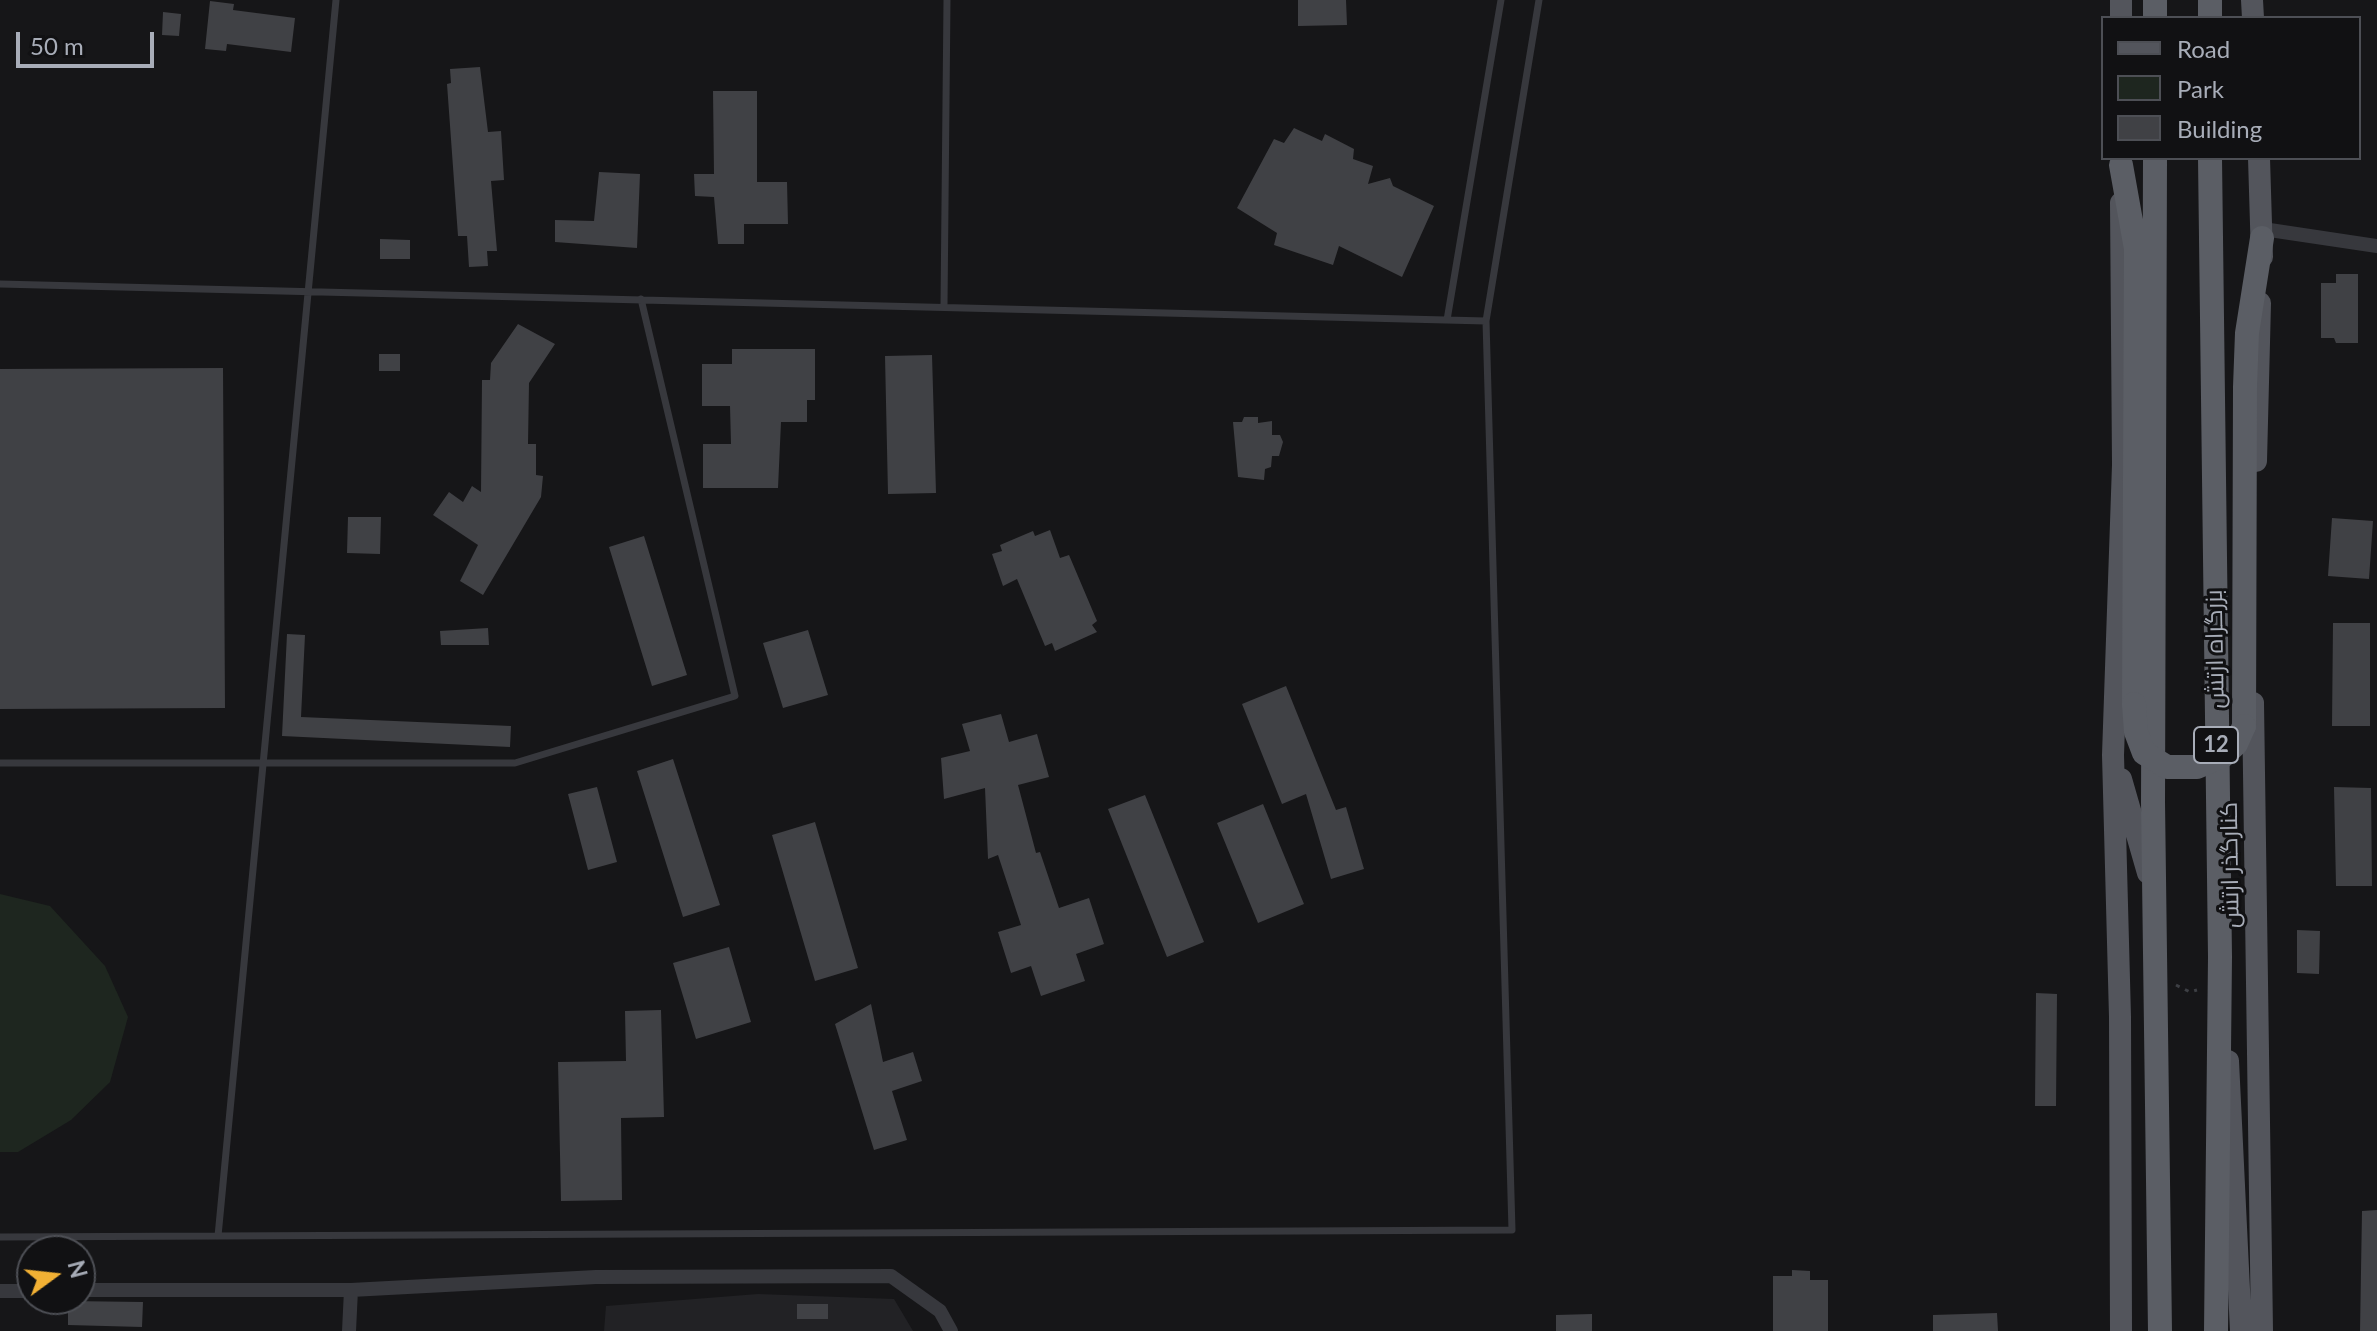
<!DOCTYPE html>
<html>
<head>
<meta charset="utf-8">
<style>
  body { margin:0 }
  #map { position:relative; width:2377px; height:1331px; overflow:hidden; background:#161618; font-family:Lato,sans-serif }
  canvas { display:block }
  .legend { position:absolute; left:2101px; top:16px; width:260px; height:144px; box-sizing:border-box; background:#111113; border:2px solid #4d4f55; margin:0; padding:10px 14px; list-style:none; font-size:24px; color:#a8adb8 }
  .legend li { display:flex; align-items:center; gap:16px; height:40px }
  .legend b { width:40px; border:2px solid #4d4f55 }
  .north { position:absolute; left:16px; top:1235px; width:80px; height:80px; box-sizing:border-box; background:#111113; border:2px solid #4d4f55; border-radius:50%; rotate:75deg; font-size:22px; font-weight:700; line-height:32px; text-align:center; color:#a8adb8 }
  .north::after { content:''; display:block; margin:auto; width:28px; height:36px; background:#f2b134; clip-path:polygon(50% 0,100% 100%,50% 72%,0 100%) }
  .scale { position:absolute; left:16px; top:32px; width:138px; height:36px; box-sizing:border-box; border:4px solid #a8adb8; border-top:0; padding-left:10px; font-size:24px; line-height:28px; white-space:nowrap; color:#a8adb8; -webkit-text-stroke:6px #111113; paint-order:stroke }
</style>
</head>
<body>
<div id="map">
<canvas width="2377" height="1331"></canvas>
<ul class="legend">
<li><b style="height:10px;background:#53555c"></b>Road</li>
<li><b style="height:22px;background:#1e261f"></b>Park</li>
<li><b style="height:22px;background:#404145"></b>Building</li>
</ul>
<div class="north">N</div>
<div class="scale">50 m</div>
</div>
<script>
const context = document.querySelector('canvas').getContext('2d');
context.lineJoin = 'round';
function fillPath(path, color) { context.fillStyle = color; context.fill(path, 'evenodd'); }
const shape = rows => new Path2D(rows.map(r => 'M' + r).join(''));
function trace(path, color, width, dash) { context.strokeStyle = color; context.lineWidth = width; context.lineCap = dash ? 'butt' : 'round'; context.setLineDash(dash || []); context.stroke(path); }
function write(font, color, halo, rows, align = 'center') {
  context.font = font + ' Lato,Cairo,sans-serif'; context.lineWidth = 6; context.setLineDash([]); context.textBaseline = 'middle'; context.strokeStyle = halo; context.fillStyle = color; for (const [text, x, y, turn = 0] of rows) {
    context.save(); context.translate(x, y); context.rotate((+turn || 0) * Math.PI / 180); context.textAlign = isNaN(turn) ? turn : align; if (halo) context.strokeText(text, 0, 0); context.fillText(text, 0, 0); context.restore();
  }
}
fillPath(shape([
  [758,1294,894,1299,913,1331,604,1331,606,1306]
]), '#222225');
fillPath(shape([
  [0,894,50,906,105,966,128,1017,110,1082,71,1120,18,1152,0,1152]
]), '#1e261f');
fillPath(shape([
  [1298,0,1346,0,1347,25,1298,26],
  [210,1,234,4,233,10,295,18,291,52,227,44,226,51,205,49],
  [163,12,181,14,179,36,162,35],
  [480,67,488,132,501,131,504,180,491,181,497,251,487,251,488,266,469,267,467,236,458,236,447,84,451,83,450,69],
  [713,91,757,91,757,182,787,182,788,224,744,224,744,244,718,244,714,197,695,196,694,174,714,174],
  [1294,128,1322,141,1325,134,1354,149,1353,159,1373,166,1368,184,1390,178,1393,186,1434,206,1402,277,1339,246,1333,265,1274,245,1277,233,1237,208,1274,139,1284,143],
  [599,172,640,174,637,248,555,242,555,220,594,221],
  [380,239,410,240,410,259,380,259],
  [2336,274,2358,274,2358,343,2336,343,2334,338,2321,338,2321,283,2336,283],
  [518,324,555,344,529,383,528,444,536,444,536,475,543,476,541,497,483,595,460,581,478,545,433,515,449,492,463,502,472,486,481,492,482,380,490,380,491,363],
  [732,349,815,349,815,400,807,400,807,422,781,422,778,488,703,488,703,444,731,444,730,406,702,406,702,364,732,364],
  [379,354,400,354,400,371,379,371],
  [932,355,936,493,888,494,885,356],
  [223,368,225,708,0,709,0,369],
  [1244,417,1258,417,1258,423,1272,421,1272,435,1280,435,1283,442,1279,456,1272,456,1271,467,1265,469,1264,480,1238,477,1233,422,1242,422],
  [348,517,381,517,380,554,347,553],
  [2332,518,2373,521,2369,579,2328,576],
  [1050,530,1060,558,1069,555,1097,621,1092,625,1097,632,1055,651,1052,643,1045,646,1017,579,1003,586,992,554,1002,551,1000,545,1033,531,1035,536],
  [644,536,687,675,652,686,609,547],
  [2333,623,2370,623,2370,726,2332,726],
  [488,628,489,645,441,645,440,631],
  [808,630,828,695,783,708,763,643],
  [287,634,305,635,301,717,511,726,510,747,282,736],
  [1286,686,1336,810,1346,807,1364,869,1331,879,1306,794,1282,804,1242,704],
  [1001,714,1009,742,1037,734,1049,777,1018,785,1036,853,1040,852,1059,908,1089,898,1104,944,1076,954,1085,981,1041,996,1031,966,1011,973,998,932,1021,925,998,855,988,859,985,788,944,799,941,758,970,751,962,724],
  [673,759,720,905,683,917,637,771],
  [597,787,617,862,588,870,568,794],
  [2334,787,2371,788,2372,886,2336,886],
  [1145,795,1204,942,1167,957,1108,809],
  [1263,804,1304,904,1258,923,1217,823],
  [815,822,858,968,815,981,772,835],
  [2297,930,2320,931,2319,974,2297,973],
  [729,947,751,1022,696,1039,673,963],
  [2036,993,2057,994,2056,1106,2035,1106],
  [871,1004,883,1062,913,1052,922,1081,892,1091,907,1140,874,1150,835,1024],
  [661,1010,664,1117,621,1118,622,1200,561,1201,558,1062,626,1061,625,1011],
  [2377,1210,2377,1331,2360,1331,2362,1211],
  [1792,1270,1810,1271,1810,1280,1828,1280,1828,1331,1773,1331,1773,1276,1792,1276],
  [68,1301,143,1302,142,1327,68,1325],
  [797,1304,828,1304,828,1319,797,1319],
  [1997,1313,1998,1331,1933,1331,1933,1315],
  [1592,1314,1592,1331,1556,1331,1556,1315]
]), '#404145');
trace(shape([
  [2176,985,2190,992,2197,990]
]), '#3d3f44', 3, [4, 6]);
trace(shape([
  [0,284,1486,321],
  [944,306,947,0],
  [1447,320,1501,0],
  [0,763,515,763,735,696,641,299],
  [218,1236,336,0],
  [0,1237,1512,1230,1486,321,1539,0]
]), '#37383d', 7);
trace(shape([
  [2263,229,2377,246],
  [80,1290,351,1290,596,1277,891,1276,940,1311,951,1331],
  [0,1291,32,1291],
  [349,1331,351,1290]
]), '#37383d', 14);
trace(shape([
  [2252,0,2253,18],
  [2121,18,2121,0],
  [2259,158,2262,257],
  [2256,461,2260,303],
  [2253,703,2262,1331],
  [2121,779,2148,873],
  [2228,1061,2241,1331],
  [2121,1331,2120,1017,2113,755,2123,465,2121,203]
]), '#53555c', 22);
trace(shape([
  [2155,18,2155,0],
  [2210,18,2210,0],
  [2155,158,2153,802,2160,1331],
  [2210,158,2220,957,2216,1331],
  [2121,165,2136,249,2134,704],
  [2244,726,2245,387,2247,333,2262,238]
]), '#5b5e65', 24);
trace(shape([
  [2134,704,2136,732,2144,753,2167,767,2197,767,2223,756,2236,744,2244,726]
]), '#5b5e65', 24);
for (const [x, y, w] of [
  [2216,745,44]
]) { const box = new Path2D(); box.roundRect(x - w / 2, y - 18, w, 36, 6); context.fillStyle = '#111113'; context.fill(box); trace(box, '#a8adb8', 2); }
write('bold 22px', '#a8adb8', null, [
  ["12",2216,745]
]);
write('24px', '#a8adb8', '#111113', [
  ["بزرگراه ارتش",2215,649,-91],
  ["کنارگذر ارتش",2230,865,-91]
]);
</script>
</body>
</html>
